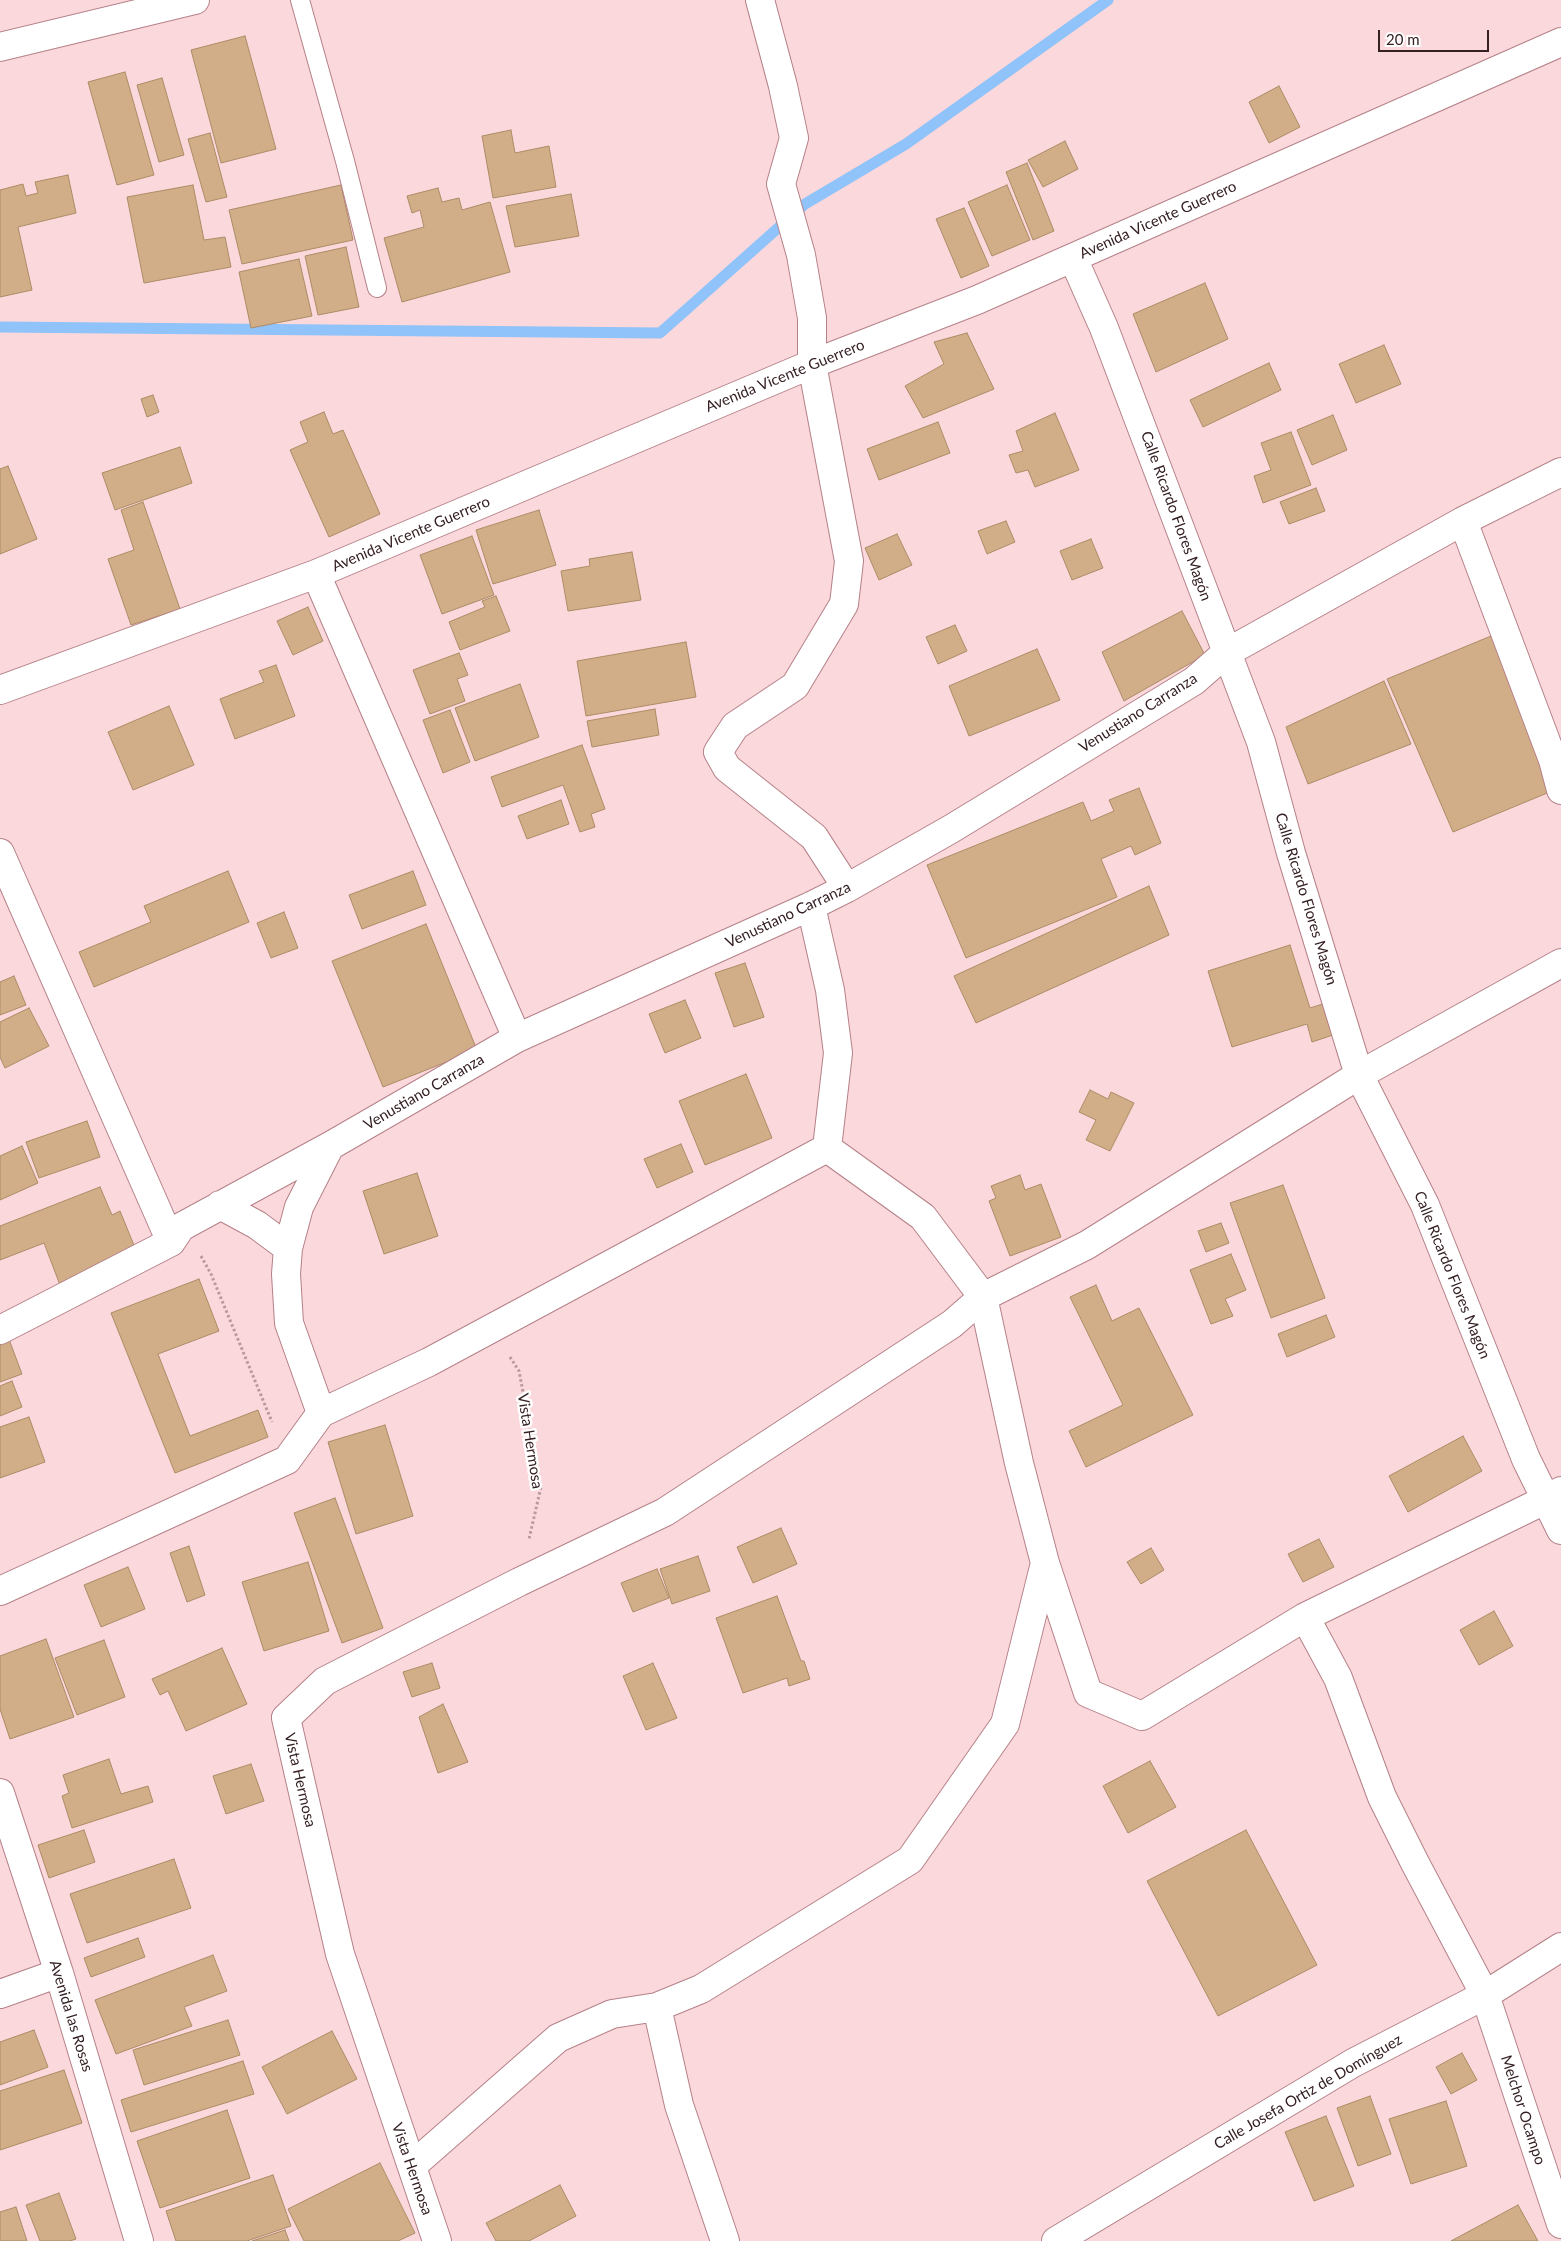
<!DOCTYPE html>
<html>
<head>
<meta charset="utf-8">
<style>
  body { margin:0 }
  #map { position:relative; width:1561px; height:2241px; overflow:hidden; background:#fbd8dc; font-family:Lato,sans-serif }
  canvas { display:block }
  .scale { position:absolute; left:1378px; top:30px; width:111px; height:22px; box-sizing:border-box; border:2px solid #352023; border-top:0; padding-left:6px; font-size:15px; line-height:18px; white-space:nowrap; color:#352023; -webkit-text-stroke:4px #fff; paint-order:stroke }
</style>
</head>
<body>
<div id="map">
<canvas width="1561" height="2241"></canvas>
<div class="scale">20 m</div>
</div>
<script>
const context = document.querySelector('canvas').getContext('2d');
context.lineJoin = 'round';
const shape = rows => new Path2D(rows.map(r => 'M' + r).join(''));
function trace(path, color, width, dash) { context.strokeStyle = color; context.lineWidth = width; context.lineCap = dash ? 'butt' : 'round'; context.setLineDash(dash || []); context.stroke(path); }
function fillPath(path, color) { context.fillStyle = color; context.fill(path, 'evenodd'); }
function write(font, color, halo, rows, align = 'center') {
  context.font = font + ' Lato,sans-serif'; context.lineWidth = 5; context.setLineDash([]); context.textBaseline = 'middle'; context.strokeStyle = halo; context.fillStyle = color; for (const [text, x, y, turn = 0] of rows) {
    context.save(); context.translate(x, y); context.rotate((+turn || 0) * Math.PI / 180); context.textAlign = isNaN(turn) ? turn : align; if (halo) context.strokeText(text, 0, 0); context.fillText(text, 0, 0); context.restore();
  }
}
trace(shape([
  [0,327,660,333,805,204,906,144,1108,0]
]), '#8fc3f9', 11);
const building = shape([
  [245,36,276,149,221,163,191,50,245,36],
  [125,72,154,175,117,185,88,82,125,72],
  [162,78,184,155,159,162,137,85,162,78],
  [1279,86,1300,127,1269,143,1249,102,1279,86],
  [511,130,515,153,549,146,556,187,493,198,482,136,511,130],
  [210,133,227,197,206,202,188,139,210,133],
  [1065,141,1078,169,1043,187,1028,160,1065,141],
  [1027,163,1054,231,1033,240,1006,172,1027,163],
  [68,175,76,213,18,227,32,290,0,297,0,190,23,184,26,196,38,193,35,182,68,175],
  [193,185,204,240,225,237,231,267,144,283,127,197,193,185],
  [341,185,353,240,242,264,229,210,341,185],
  [1007,185,1030,240,992,256,968,202,1007,185],
  [438,188,442,202,459,198,462,210,490,202,510,272,402,302,384,238,424,227,420,210,412,213,407,196,438,188],
  [571,194,579,236,515,247,506,206,571,194],
  [964,208,989,266,961,278,936,219,964,208],
  [346,247,359,307,318,315,305,256,346,247],
  [299,259,312,316,251,328,239,272,299,259],
  [1205,283,1228,339,1156,372,1133,314,1205,283],
  [967,333,994,389,923,418,905,386,944,364,934,342,967,333],
  [1384,345,1401,384,1356,403,1339,364,1384,345],
  [1269,363,1281,390,1203,427,1190,400,1269,363],
  [153,395,159,412,147,417,141,399,153,395],
  [324,412,333,434,343,430,380,514,329,537,290,450,308,442,300,422,324,412],
  [1055,413,1079,470,1035,487,1028,470,1016,473,1009,455,1023,451,1016,431,1055,413],
  [1333,415,1347,450,1312,465,1297,430,1333,415],
  [938,422,950,453,879,480,867,449,938,422],
  [1291,432,1311,485,1263,503,1254,476,1271,470,1261,443,1291,432],
  [180,447,192,483,115,510,102,473,180,447],
  [8,466,37,539,0,554,0,469,8,466],
  [1316,488,1325,511,1289,524,1280,502,1316,488],
  [143,502,180,609,131,625,108,559,134,550,121,510,143,502],
  [539,510,556,565,493,584,476,530,539,510],
  [1006,521,1015,542,987,554,978,531,1006,521],
  [897,534,912,565,879,580,865,548,897,534],
  [472,536,494,595,442,614,420,555,472,536],
  [1091,539,1103,568,1072,580,1060,551,1091,539],
  [632,552,641,600,568,611,561,571,590,566,589,559,632,552],
  [496,596,510,631,460,650,449,622,485,607,482,601,496,596],
  [308,607,323,641,293,655,277,621,308,607],
  [1182,611,1205,655,1124,701,1102,652,1182,611],
  [955,625,967,651,938,664,926,637,955,625],
  [1491,636,1557,789,1453,832,1387,679,1491,636],
  [686,642,696,697,586,716,577,661,686,642],
  [1037,649,1060,700,969,736,949,686,1037,649],
  [459,653,468,675,457,679,465,701,430,714,413,670,459,653],
  [276,665,295,716,235,739,220,699,264,682,259,671,276,665],
  [1384,681,1411,744,1308,784,1286,727,1384,681],
  [520,684,539,737,475,761,455,708,520,684],
  [169,706,194,765,133,790,108,732,169,706],
  [655,709,659,735,592,747,587,721,655,709],
  [450,710,470,762,443,773,423,720,450,710],
  [582,745,605,809,591,814,595,827,580,832,563,785,502,807,491,777,582,745],
  [1139,788,1161,843,1135,855,1131,846,1101,859,1117,897,966,958,927,865,1083,802,1091,821,1114,811,1109,800,1139,788],
  [561,800,569,824,527,839,518,816,561,800],
  [228,871,249,922,94,987,79,952,151,922,144,906,228,871],
  [413,871,426,905,362,929,349,895,413,871],
  [1149,886,1169,935,976,1023,954,976,1149,886],
  [284,912,298,948,271,958,257,923,284,912],
  [426,924,477,1050,383,1087,332,961,426,924],
  [1290,945,1310,1008,1329,1002,1339,1033,1312,1042,1307,1024,1232,1047,1208,971,1290,945],
  [745,963,764,1017,734,1027,715,973,745,963],
  [14,976,26,1005,0,1015,0,982,14,976],
  [685,1000,701,1038,665,1053,649,1014,685,1000],
  [29,1008,49,1046,5,1068,0,1057,0,1022,29,1008],
  [746,1074,772,1138,705,1165,679,1101,746,1074],
  [1090,1090,1108,1099,1111,1092,1134,1103,1110,1151,1086,1140,1096,1120,1079,1112,1090,1090],
  [87,1121,100,1157,39,1178,26,1142,87,1121],
  [681,1144,693,1172,657,1188,644,1159,681,1144],
  [22,1146,38,1183,0,1200,0,1156,22,1146],
  [417,1173,438,1236,384,1254,363,1191,417,1173],
  [1020,1175,1025,1190,1041,1184,1061,1237,1010,1256,989,1201,996,1198,991,1186,1020,1175],
  [1283,1185,1325,1298,1271,1318,1230,1203,1283,1185],
  [100,1187,112,1215,120,1211,138,1255,60,1285,44,1243,0,1260,0,1226,100,1187],
  [1221,1223,1229,1243,1206,1252,1198,1231,1221,1223],
  [1231,1254,1246,1290,1225,1299,1233,1316,1211,1324,1190,1270,1231,1254],
  [199,1279,219,1331,158,1354,190,1436,258,1410,268,1437,175,1473,111,1313,199,1279],
  [1096,1285,1112,1321,1139,1308,1193,1415,1086,1467,1069,1431,1123,1405,1070,1297,1096,1285],
  [1326,1315,1335,1337,1287,1357,1278,1334,1326,1315],
  [7,1334,22,1374,0,1382,0,1337,7,1334],
  [12,1381,22,1407,0,1416,0,1386,12,1381],
  [29,1417,45,1462,0,1478,0,1427,29,1417],
  [385,1425,413,1516,356,1534,328,1442,385,1425],
  [1463,1436,1482,1471,1408,1512,1389,1476,1463,1436],
  [335,1498,383,1628,342,1643,294,1513,335,1498],
  [781,1528,797,1564,753,1583,737,1547,781,1528],
  [1319,1539,1334,1567,1303,1582,1288,1554,1319,1539],
  [189,1546,205,1595,187,1602,170,1553,189,1546],
  [1151,1548,1164,1570,1141,1584,1127,1562,1151,1548],
  [698,1556,710,1591,672,1604,660,1569,698,1556],
  [308,1562,329,1631,264,1651,242,1582,308,1562],
  [128,1567,145,1609,101,1627,84,1585,128,1567],
  [657,1569,669,1598,633,1612,621,1583,657,1569],
  [777,1596,801,1661,804,1661,810,1679,789,1686,787,1678,743,1693,716,1618,777,1596],
  [1494,1611,1513,1646,1479,1665,1460,1630,1494,1611],
  [46,1639,74,1717,10,1739,0,1709,0,1656,46,1639],
  [104,1640,125,1697,77,1715,55,1658,104,1640],
  [222,1648,247,1704,186,1731,168,1691,160,1695,152,1679,222,1648],
  [432,1663,440,1688,412,1697,403,1672,432,1663],
  [653,1663,677,1718,646,1730,623,1676,653,1663],
  [443,1704,468,1762,438,1773,419,1717,443,1704],
  [109,1759,121,1794,148,1786,153,1802,72,1828,62,1796,69,1793,63,1775,109,1759],
  [1150,1761,1176,1807,1128,1833,1103,1786,1150,1761],
  [251,1764,264,1801,226,1814,213,1776,251,1764],
  [84,1830,95,1862,49,1878,38,1845,84,1830],
  [1246,1830,1317,1965,1218,2016,1147,1881,1246,1830],
  [174,1859,191,1908,87,1943,70,1894,174,1859],
  [138,1938,145,1957,91,1977,84,1958,138,1938],
  [213,1955,227,1991,184,2007,192,2026,116,2054,95,2000,213,1955],
  [228,2020,240,2055,144,2085,133,2050,228,2020],
  [34,2030,48,2067,0,2085,0,2042,34,2030],
  [332,2031,357,2079,287,2114,262,2067,332,2031],
  [1462,2053,1477,2080,1451,2094,1436,2067,1462,2053],
  [243,2061,254,2094,131,2132,121,2100,243,2061],
  [64,2070,82,2123,0,2150,0,2091,64,2070],
  [1370,2096,1391,2154,1358,2166,1337,2108,1370,2096],
  [1446,2101,1467,2166,1411,2184,1389,2119,1446,2101],
  [227,2110,250,2178,160,2208,137,2141,227,2110],
  [1326,2116,1354,2186,1314,2201,1285,2132,1326,2116],
  [380,2163,415,2233,398,2241,304,2241,288,2209,380,2163],
  [273,2175,291,2226,247,2241,176,2241,166,2211,273,2175],
  [560,2185,576,2216,529,2241,496,2241,486,2223,560,2185],
  [59,2193,76,2239,70,2241,40,2241,26,2205,59,2193],
  [1518,2205,1538,2241,1451,2241,1518,2205],
  [16,2207,27,2241,0,2241,0,2212,16,2207],
  [285,2230,289,2241,252,2241,285,2230]
]);
fillPath(building, '#d1ae87');
trace(building, '#ac8b65', 1);
const service = shape([
  [300,0,345,161,377,288]
]);
const minor = shape([
  [760,0,783,86,794,138,781,184,801,255,812,318,812,364,849,561,844,604,795,686,735,726,718,752,727,768,814,837,847,888],
  [1073,258,1104,328,1261,742,1291,853,1359,1075,1425,1205,1526,1459,1561,1530],
  [1463,521,1553,760,1561,790],
  [316,574,517,1038],
  [0,690,316,574,812,364,977,300,1561,42],
  [0,853,171,1242],
  [811,906,830,990,838,1053,827,1148,923,1217,983,1297,1019,1463,1045,1563,1088,1693,1142,1716,1305,1617,1547,1499,1561,1491],
  [220,1205,257,1225,288,1248],
  [0,1330,171,1242,181,1227,330,1146,517,1038,811,906,847,888,951,829,1194,681,1226,653,1463,521,1561,472],
  [321,1413,289,1323,286,1274,288,1248,299,1207,330,1146],
  [0,1591,287,1460,321,1413,429,1362,827,1148],
  [1305,1617,1338,1678,1382,1797,1415,1863,1485,1995,1561,2224],
  [0,1793,59,1973,139,2241],
  [0,1994,59,1973],
  [657,2007,679,2105,725,2241],
  [412,2166,558,2038,612,2014,657,2007,701,1989,910,1860,1005,1724,1045,1563],
  [437,2241,340,1954,286,1718,325,1681,519,1582,665,1512,952,1324,983,1297,1087,1245,1359,1075,1561,963],
  [1056,2241,1353,2063,1485,1995,1561,1947]
]);
const primary = shape([
  [0,47,195,0]
]);
trace(service, '#b58188', 20);
trace(minor, '#b58188', 30);
trace(primary, '#b58188', 30);
trace(shape([
  [201,1256,211,1274,272,1422],
  [510,1357,519,1371,541,1487,529,1539]
]), '#b89a9d', 3, [2.5, 2.5]);
trace(service, '#fff', 18);
trace(minor, '#fff', 28);
trace(primary, '#fff', 28);
write('15px', '#352023', '#fff', [
  ["Avenida Vicente Guerrero",1158,220,-24],
  ["Avenida Vicente Guerrero",785,376,-22],
  ["Calle Ricardo Flores Magón",1176,516,70],
  ["Avenida Vicente Guerrero",411,534,-23],
  ["Venustiano Carranza",1138,713,-32],
  ["Calle Ricardo Flores Magón",1306,899,73],
  ["Venustiano Carranza",788,915,-25],
  ["Venustiano Carranza",424,1092,-30],
  ["Calle Ricardo Flores Magón",1452,1275,68],
  ["Vista Hermosa",530,1441,81],
  ["Vista Hermosa",300,1780,77],
  ["Avenida las Rosas",71,2016,73],
  ["Calle Josefa Ortiz de Domínguez",1308,2092,-30],
  ["Melchor Ocampo",1523,2110,72],
  ["Vista Hermosa",412,2169,71]
]);
</script>
</body>
</html>
